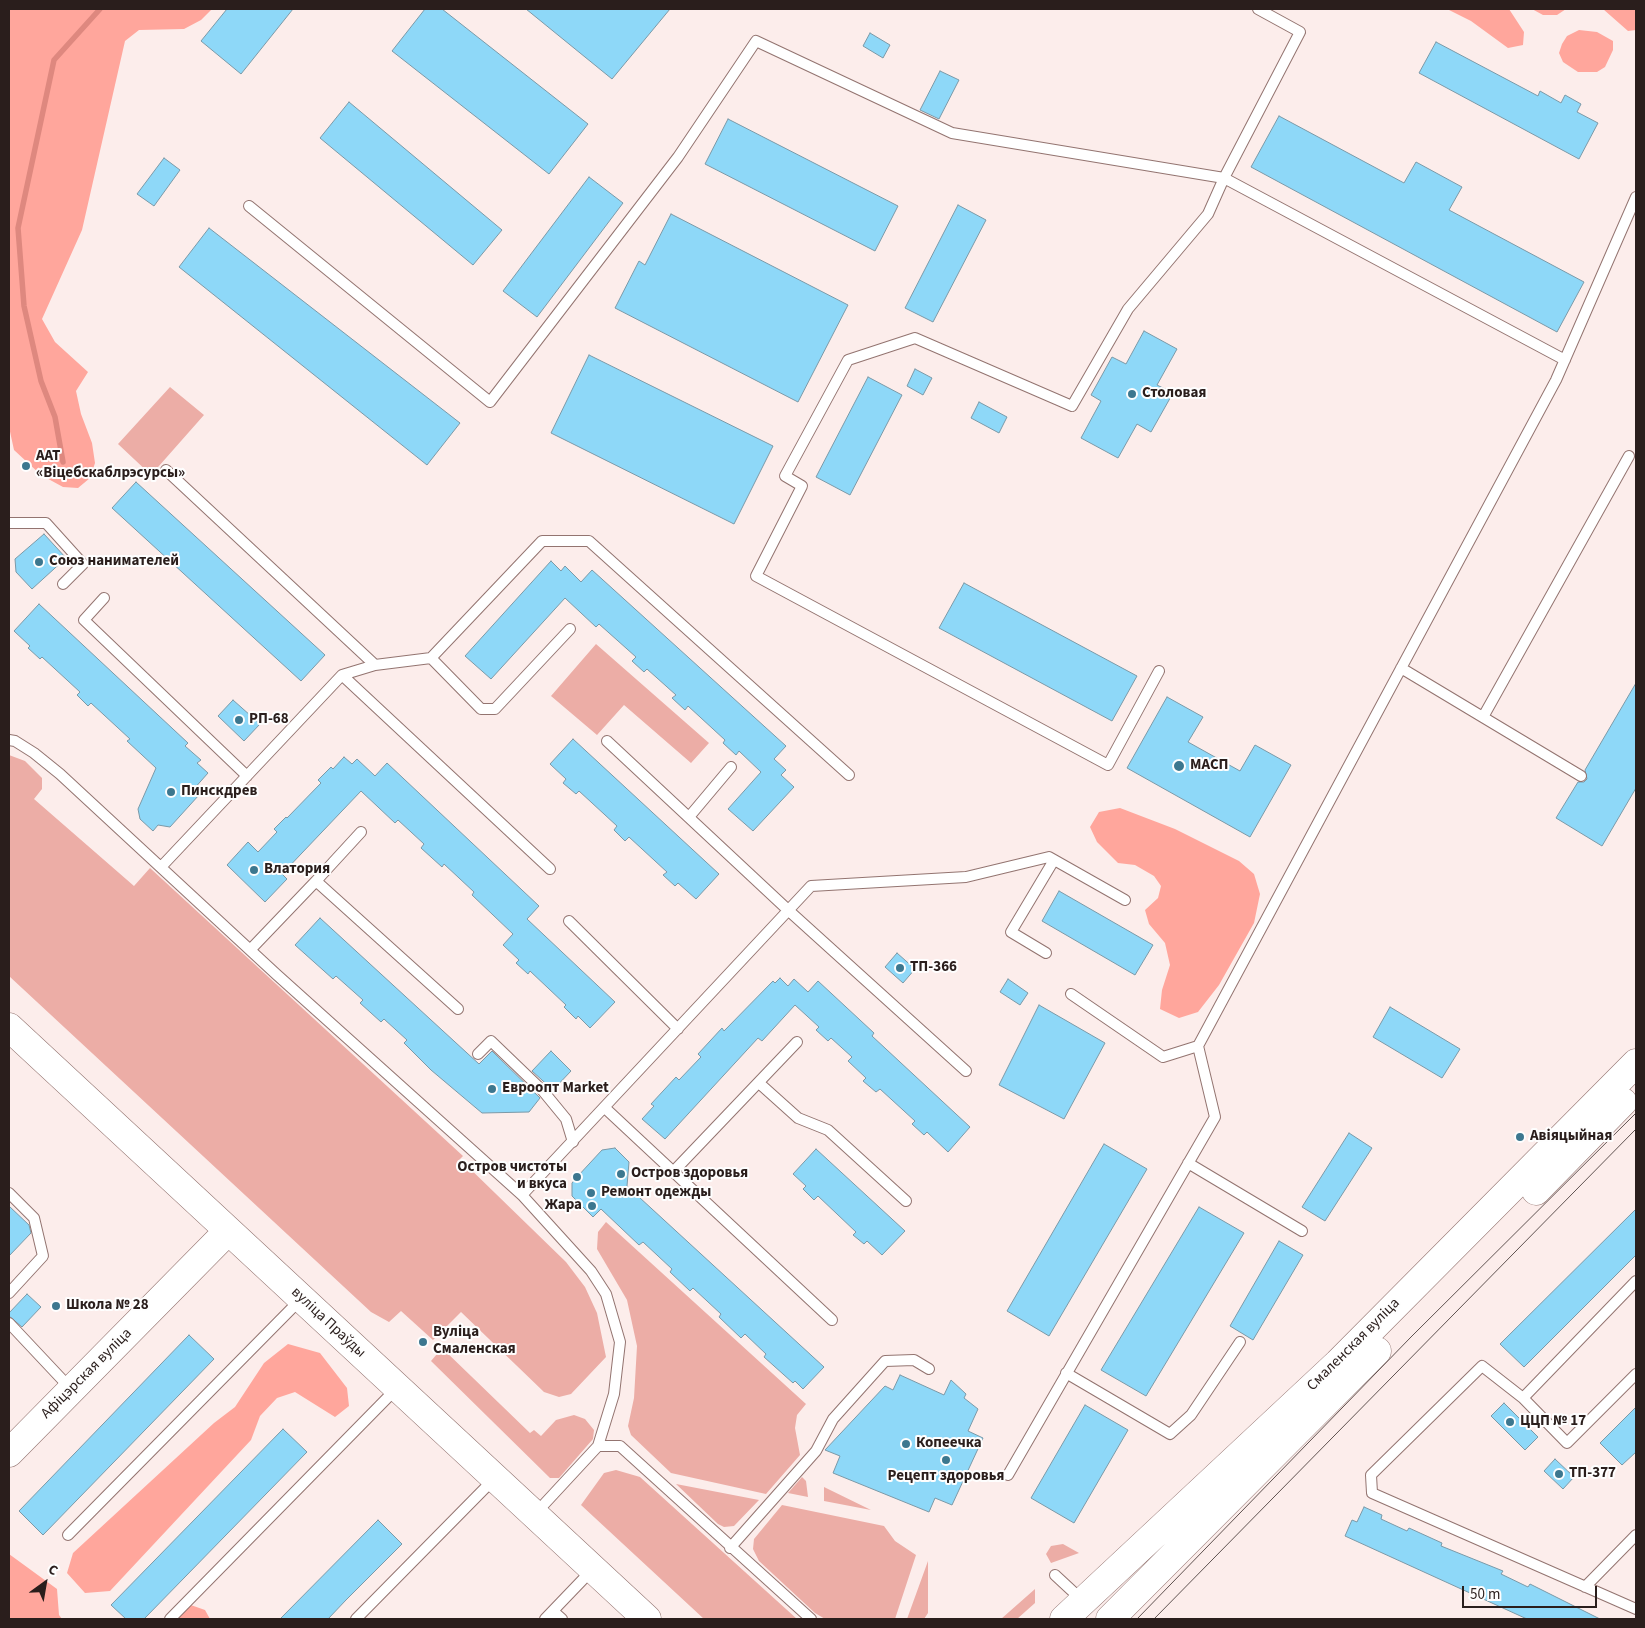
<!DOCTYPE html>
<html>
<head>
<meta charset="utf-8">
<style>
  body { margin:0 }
  #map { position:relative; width:1645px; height:1628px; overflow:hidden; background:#fcedeb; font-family:"Source Sans 3",sans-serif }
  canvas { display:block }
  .frame { position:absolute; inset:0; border:10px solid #2a1e1c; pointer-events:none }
  .north { position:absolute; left:20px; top:1558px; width:50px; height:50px; -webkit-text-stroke:4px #fefefe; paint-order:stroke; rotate:32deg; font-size:14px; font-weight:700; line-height:20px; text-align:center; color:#2a1e1c }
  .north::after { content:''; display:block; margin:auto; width:18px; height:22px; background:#2a1e1c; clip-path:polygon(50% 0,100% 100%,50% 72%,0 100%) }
  .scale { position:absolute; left:1462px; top:1586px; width:135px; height:22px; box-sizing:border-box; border:2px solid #2a1e1c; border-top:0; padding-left:6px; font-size:15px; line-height:18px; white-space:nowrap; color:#2a1e1c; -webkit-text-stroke:4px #fefefe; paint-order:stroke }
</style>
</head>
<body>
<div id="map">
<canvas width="1645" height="1628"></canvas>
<div class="frame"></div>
<div class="north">С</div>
<div class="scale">50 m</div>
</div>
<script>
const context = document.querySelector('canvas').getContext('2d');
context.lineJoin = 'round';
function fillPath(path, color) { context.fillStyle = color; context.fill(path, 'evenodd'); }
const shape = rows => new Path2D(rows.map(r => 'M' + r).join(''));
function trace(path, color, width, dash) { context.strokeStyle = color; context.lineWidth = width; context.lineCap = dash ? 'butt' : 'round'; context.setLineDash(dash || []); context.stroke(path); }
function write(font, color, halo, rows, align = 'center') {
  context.font = font + ' "Source Sans 3",sans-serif'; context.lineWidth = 4; context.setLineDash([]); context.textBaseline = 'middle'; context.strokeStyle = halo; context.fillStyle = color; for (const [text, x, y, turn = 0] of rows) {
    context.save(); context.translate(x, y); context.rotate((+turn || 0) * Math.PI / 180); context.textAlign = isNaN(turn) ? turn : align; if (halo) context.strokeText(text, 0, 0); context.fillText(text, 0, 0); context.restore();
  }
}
fillPath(shape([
  [170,387,204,415,151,475,118,444],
  [596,644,709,743,691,763,624,705,597,735,551,696],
  [9,755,25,761,42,778,42,789,34,799,134,886,150,868,463,1156,460,1159,566,1262,585,1287,597,1313,606,1357,571,1394,559,1397,544,1392,461,1312,433,1340,401,1311,389,1322,371,1312,9,976],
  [606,1222,806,1404,797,1415,795,1428,800,1455,766,1494,671,1473,631,1435,628,1426,634,1398,637,1346,627,1300,597,1249,598,1232],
  [442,1348,530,1433,534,1430,541,1436,556,1420,574,1415,585,1419,594,1430,593,1439,559,1478,550,1478,431,1361],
  [616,1470,640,1477,797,1619,704,1619,581,1505,604,1473],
  [802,1477,806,1481,808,1497,788,1493],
  [676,1484,759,1500,734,1526,724,1527,718,1524],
  [824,1487,871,1510,824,1501],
  [782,1505,884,1526,895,1541,916,1555,895,1619,825,1619,815,1613,759,1561,753,1549,754,1539],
  [1063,1544,1079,1553,1051,1563,1046,1554,1051,1546],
  [928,1561,928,1613,924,1619,907,1619],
  [1035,1589,1035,1603,1017,1619,1001,1619]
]), '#ecada6');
fillPath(shape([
  [9,9,212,9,201,20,184,29,139,30,125,41,82,230,42,319,55,342,88,372,76,391,81,414,92,443,95,463,90,478,78,488,63,487,41,475,14,450,9,427],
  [1447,9,1509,9,1524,32,1523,45,1508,48,1471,21],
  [1532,9,1566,9,1557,15,1543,15],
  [1603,9,1636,9,1636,30,1628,31],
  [1579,30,1597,32,1613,41,1613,50,1605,67,1597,72,1578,72,1563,62,1559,53,1562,44,1567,36],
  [1120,808,1175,829,1239,861,1254,874,1260,894,1254,923,1219,985,1198,1012,1179,1018,1160,1009,1162,990,1170,965,1165,943,1149,924,1145,910,1158,898,1161,886,1154,876,1135,865,1118,863,1097,842,1090,827,1099,812],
  [288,1344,320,1353,347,1388,349,1406,335,1417,295,1392,277,1398,260,1416,251,1440,110,1591,85,1593,67,1573,73,1553,214,1423,235,1407,264,1363],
  [9,1554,57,1589,59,1615,62,1619,9,1619],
  [185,1603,205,1610,210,1619,169,1619]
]), '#ffa69c');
trace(shape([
  [63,462,55,417,41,381,24,306,18,228,54,60,100,9]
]), '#de887f', 5.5);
const building = shape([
  [227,9,293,9,241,74,201,41,227,9],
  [425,9,442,9,588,124,549,174,392,51,425,9],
  [526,9,670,9,612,79,526,9],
  [870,33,890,45,883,58,863,46,870,33],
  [1436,42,1538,96,1540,91,1561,103,1565,95,1581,104,1577,112,1598,123,1579,159,1419,73,1436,42],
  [940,71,959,80,939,119,920,110,940,71],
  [349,102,502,230,473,265,320,138,349,102],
  [1279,116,1404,183,1416,162,1462,187,1449,210,1584,282,1557,332,1251,167,1279,116],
  [728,119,898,206,875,251,705,164,728,119],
  [164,158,180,170,154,206,137,194,164,158],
  [589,177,623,203,537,317,503,291,589,177],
  [958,205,986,220,933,322,905,308,958,205],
  [671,214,848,305,798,402,615,308,639,261,645,265,671,214],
  [209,228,460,423,427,465,179,267,209,228],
  [1144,331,1177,349,1157,385,1173,393,1151,432,1137,424,1118,458,1081,438,1101,401,1091,395,1112,357,1126,364,1144,331],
  [589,355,773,446,734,524,551,433,589,355],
  [915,369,932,378,923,395,907,386,915,369],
  [868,377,902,395,850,495,816,477,868,377],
  [979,402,1007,417,999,433,971,418,979,402],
  [136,482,325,655,301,681,112,508,136,482],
  [44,534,66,558,32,589,16,572,15,559,44,534],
  [551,561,561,571,565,566,581,582,592,570,786,746,774,759,786,770,781,775,794,787,753,831,728,809,761,772,739,751,736,755,723,743,725,740,688,706,685,710,672,698,676,695,647,669,644,672,632,661,636,657,599,624,596,627,565,598,491,679,465,656,551,561],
  [964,583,1137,676,1112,721,939,628,964,583],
  [39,604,188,743,185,746,201,760,197,763,208,773,193,790,199,795,170,827,158,825,153,831,140,819,138,809,156,768,127,741,130,739,91,703,88,706,77,695,80,692,42,657,40,659,28,648,30,646,14,631,39,604],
  [1636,683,1636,788,1602,846,1556,818,1578,782,1584,782,1587,779,1585,770,1636,683],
  [1167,697,1203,717,1188,742,1240,771,1255,745,1291,765,1250,837,1127,768,1167,697],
  [233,700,260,724,244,741,218,716,233,700],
  [573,739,719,874,696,899,678,883,675,886,663,875,667,872,629,837,625,841,614,830,617,826,579,791,576,794,563,783,566,779,550,764,573,739],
  [344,757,352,764,357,759,375,776,387,763,539,906,527,919,615,1002,590,1028,578,1016,576,1019,564,1007,566,1005,530,971,528,974,516,963,519,960,503,945,513,934,472,895,474,892,444,864,442,867,421,848,424,844,398,820,395,823,361,791,282,874,287,879,265,902,227,865,248,842,258,852,277,832,274,829,286,817,287,818,321,783,318,780,331,767,333,769,344,757],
  [1059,891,1153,945,1135,975,1042,921,1059,891],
  [320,918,479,1064,492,1051,540,1098,529,1112,482,1113,431,1070,404,1043,407,1040,384,1019,381,1022,360,1003,363,1000,336,976,333,979,295,945,320,918],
  [897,953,915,969,903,983,885,967,897,953],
  [780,978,788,986,794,979,808,992,818,981,874,1033,872,1036,970,1127,948,1152,927,1132,924,1135,912,1124,915,1121,880,1089,876,1092,863,1081,866,1078,848,1061,852,1057,831,1038,828,1041,816,1030,819,1027,795,1005,762,1041,758,1038,665,1139,642,1119,654,1106,651,1104,676,1077,679,1080,701,1057,698,1054,722,1028,724,1031,773,981,775,983,780,978],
  [1008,979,1028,993,1020,1005,1000,992,1008,979],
  [1039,1005,1105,1043,1064,1119,999,1085,1039,1005],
  [1390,1007,1460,1049,1442,1078,1373,1037,1390,1007],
  [551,1051,571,1071,553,1090,532,1071,551,1051],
  [1349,1133,1372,1148,1325,1221,1302,1207,1349,1133],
  [1104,1144,1147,1169,1049,1336,1007,1311,1104,1144],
  [615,1148,629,1162,627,1186,824,1367,803,1389,795,1381,793,1383,764,1357,766,1354,745,1334,741,1338,719,1317,721,1314,693,1288,690,1291,670,1272,672,1269,643,1242,639,1245,601,1209,593,1217,572,1196,572,1183,577,1177,602,1150,615,1148],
  [816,1149,905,1231,882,1255,867,1241,864,1244,853,1235,856,1232,818,1196,814,1200,803,1189,806,1186,793,1174,816,1149],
  [9,1206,29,1225,31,1233,9,1256,9,1206],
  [1199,1207,1244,1233,1146,1396,1101,1370,1199,1207],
  [1636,1209,1636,1255,1524,1367,1500,1344,1636,1209],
  [1279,1241,1303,1255,1253,1340,1230,1326,1279,1241],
  [27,1294,41,1307,22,1327,9,1316,9,1313,27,1294],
  [189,1335,214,1359,43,1535,19,1511,189,1335],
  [900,1375,944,1395,951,1380,966,1394,964,1398,978,1409,968,1431,983,1438,952,1505,935,1498,929,1512,833,1473,840,1456,825,1450,885,1386,893,1390,900,1375],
  [1504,1403,1538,1437,1525,1450,1491,1416,1504,1403],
  [1085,1405,1128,1430,1074,1523,1031,1498,1085,1405],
  [1636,1407,1636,1452,1622,1465,1600,1443,1636,1407],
  [283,1429,307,1452,144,1619,126,1619,111,1605,283,1429],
  [1555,1459,1574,1477,1563,1489,1544,1471,1555,1459],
  [1364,1507,1382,1515,1381,1519,1407,1531,1409,1528,1442,1543,1441,1546,1503,1571,1501,1574,1528,1587,1530,1584,1600,1619,1527,1619,1345,1536,1352,1520,1357,1522,1364,1507],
  [378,1520,402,1544,346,1600,328,1619,280,1619,378,1520]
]);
fillPath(building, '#8ed8f8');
trace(building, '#7b99a7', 1);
const lane = shape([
  [249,206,490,402,678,157,756,41,952,133,1224,178,1565,360],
  [166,470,375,665],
  [9,523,46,523,83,564,63,584],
  [104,598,84,620,247,776],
  [431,658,481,709,495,709,570,629],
  [1401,668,1581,776],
  [1159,671,1108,765,756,576,802,486,785,476,848,360,915,338,1072,406,1128,309,1208,214,1224,178,1300,32,1258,9],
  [342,675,550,869],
  [1483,717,1629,456],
  [9,740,15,741,34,753,60,774,276,974,522,1195,591,1271,606,1294,620,1342,614,1394,598,1446,535,1514],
  [607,741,788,910,966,1071],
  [689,817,731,767],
  [161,867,342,675,375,665,431,658,542,541,589,541,849,775],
  [316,881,361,832],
  [569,921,678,1029],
  [250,950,316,881,458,1009],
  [1046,953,1011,932,1054,860],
  [1071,994,1163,1057,1198,1046],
  [478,1054,491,1041,543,1091,566,1119,573,1142],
  [759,1083,798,1118,828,1130,906,1201],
  [605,1108,832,1320],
  [1188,1163,1302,1231],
  [673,1172,797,1042],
  [9,1193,34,1218,43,1256,9,1293],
  [522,1195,811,886,966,877,1049,857,1125,900],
  [1636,1281,1523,1398,1567,1443,1636,1374],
  [9,1323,71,1389],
  [1066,1373,1170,1434,1191,1415,1240,1342],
  [1523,1398,1482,1366,1371,1475,1372,1493,1636,1609],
  [598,1446,620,1446,811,1619],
  [1008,1475,1215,1117,1198,1046,1556,380,1636,197],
  [68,1535,301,1299],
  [730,1548,816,1451,833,1419,885,1361,914,1360,929,1369],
  [1055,1575,1083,1601],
  [1585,1587,1636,1535],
  [553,1611,562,1619],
  [170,1619,397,1388],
  [356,1619,494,1479],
  [545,1619,592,1570]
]);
const secondary = shape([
  [9,1027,647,1619],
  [9,1453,228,1231]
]);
const primary = shape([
  [1536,1191,1623,1102],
  [1064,1619,1338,1363,1636,1063],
  [1110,1619,1377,1351]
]);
trace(lane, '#937470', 12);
trace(secondary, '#937470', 29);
trace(primary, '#937470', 29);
trace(lane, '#fff', 10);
trace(secondary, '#fff', 28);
trace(primary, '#fff', 28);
trace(shape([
  [1137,1619,1411,1337,1636,1113],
  [1154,1619,1636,1129]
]), '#5f5250', 1);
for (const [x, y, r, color] of [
  [1132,394,5,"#3c778f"],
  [26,466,5,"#3c778f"],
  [39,562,5,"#3c778f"],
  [239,720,5,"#3c778f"],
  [1179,766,6,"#3c778f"],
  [171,792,5,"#3c778f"],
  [254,870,5,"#3c778f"],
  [900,968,5,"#3c778f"],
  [492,1089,5,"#3c778f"],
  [1520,1137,5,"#3c778f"],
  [621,1174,5,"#3c778f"],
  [577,1177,5,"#3c778f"],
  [591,1193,5,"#3c778f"],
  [592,1206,5,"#3c778f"],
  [56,1306,5,"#3c778f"],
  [423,1342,5,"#3c778f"],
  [1510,1422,5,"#3c778f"],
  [906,1444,5,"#3c778f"],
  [946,1460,5,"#3c778f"],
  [1559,1474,5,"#3c778f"]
]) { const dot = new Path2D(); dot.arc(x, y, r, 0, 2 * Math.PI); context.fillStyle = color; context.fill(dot); trace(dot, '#fefefe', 2); }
write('bold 15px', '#2a1e1c', '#fefefe', [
  ["Столовая",1142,394],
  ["ААТ",36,457],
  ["«Віцебскаблрэсурсы»",36,474],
  ["Союз нанимателей",49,562],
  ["РП-68",249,720],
  ["МАСП",1190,766],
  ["Пинскдрев",181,792],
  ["Влатория",264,870],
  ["ТП-366",910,968],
  ["Евроопт Market",502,1089],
  ["Авіяцыйная",1530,1137],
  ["Остров чистоты",567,1168,"right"],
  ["и вкуса",567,1185,"right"],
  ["Остров здоровья",631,1174],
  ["Ремонт одежды",601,1193],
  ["Жара",582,1206,"right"],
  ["Школа № 28",66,1306],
  ["Вуліца",433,1333],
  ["Смаленская",433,1350],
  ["ЦЦП № 17",1520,1422],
  ["Копеечка",916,1444],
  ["ТП-377",1569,1474],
  ["Рецепт здоровья",946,1477,"center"]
], 'left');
write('15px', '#2a1e1c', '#fefefe', [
  ["вуліца Праўды",328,1323,43],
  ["Смаленская вуліца",1354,1345,-45],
  ["Афіцэрская вуліца",87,1374,-45]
]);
</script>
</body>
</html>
